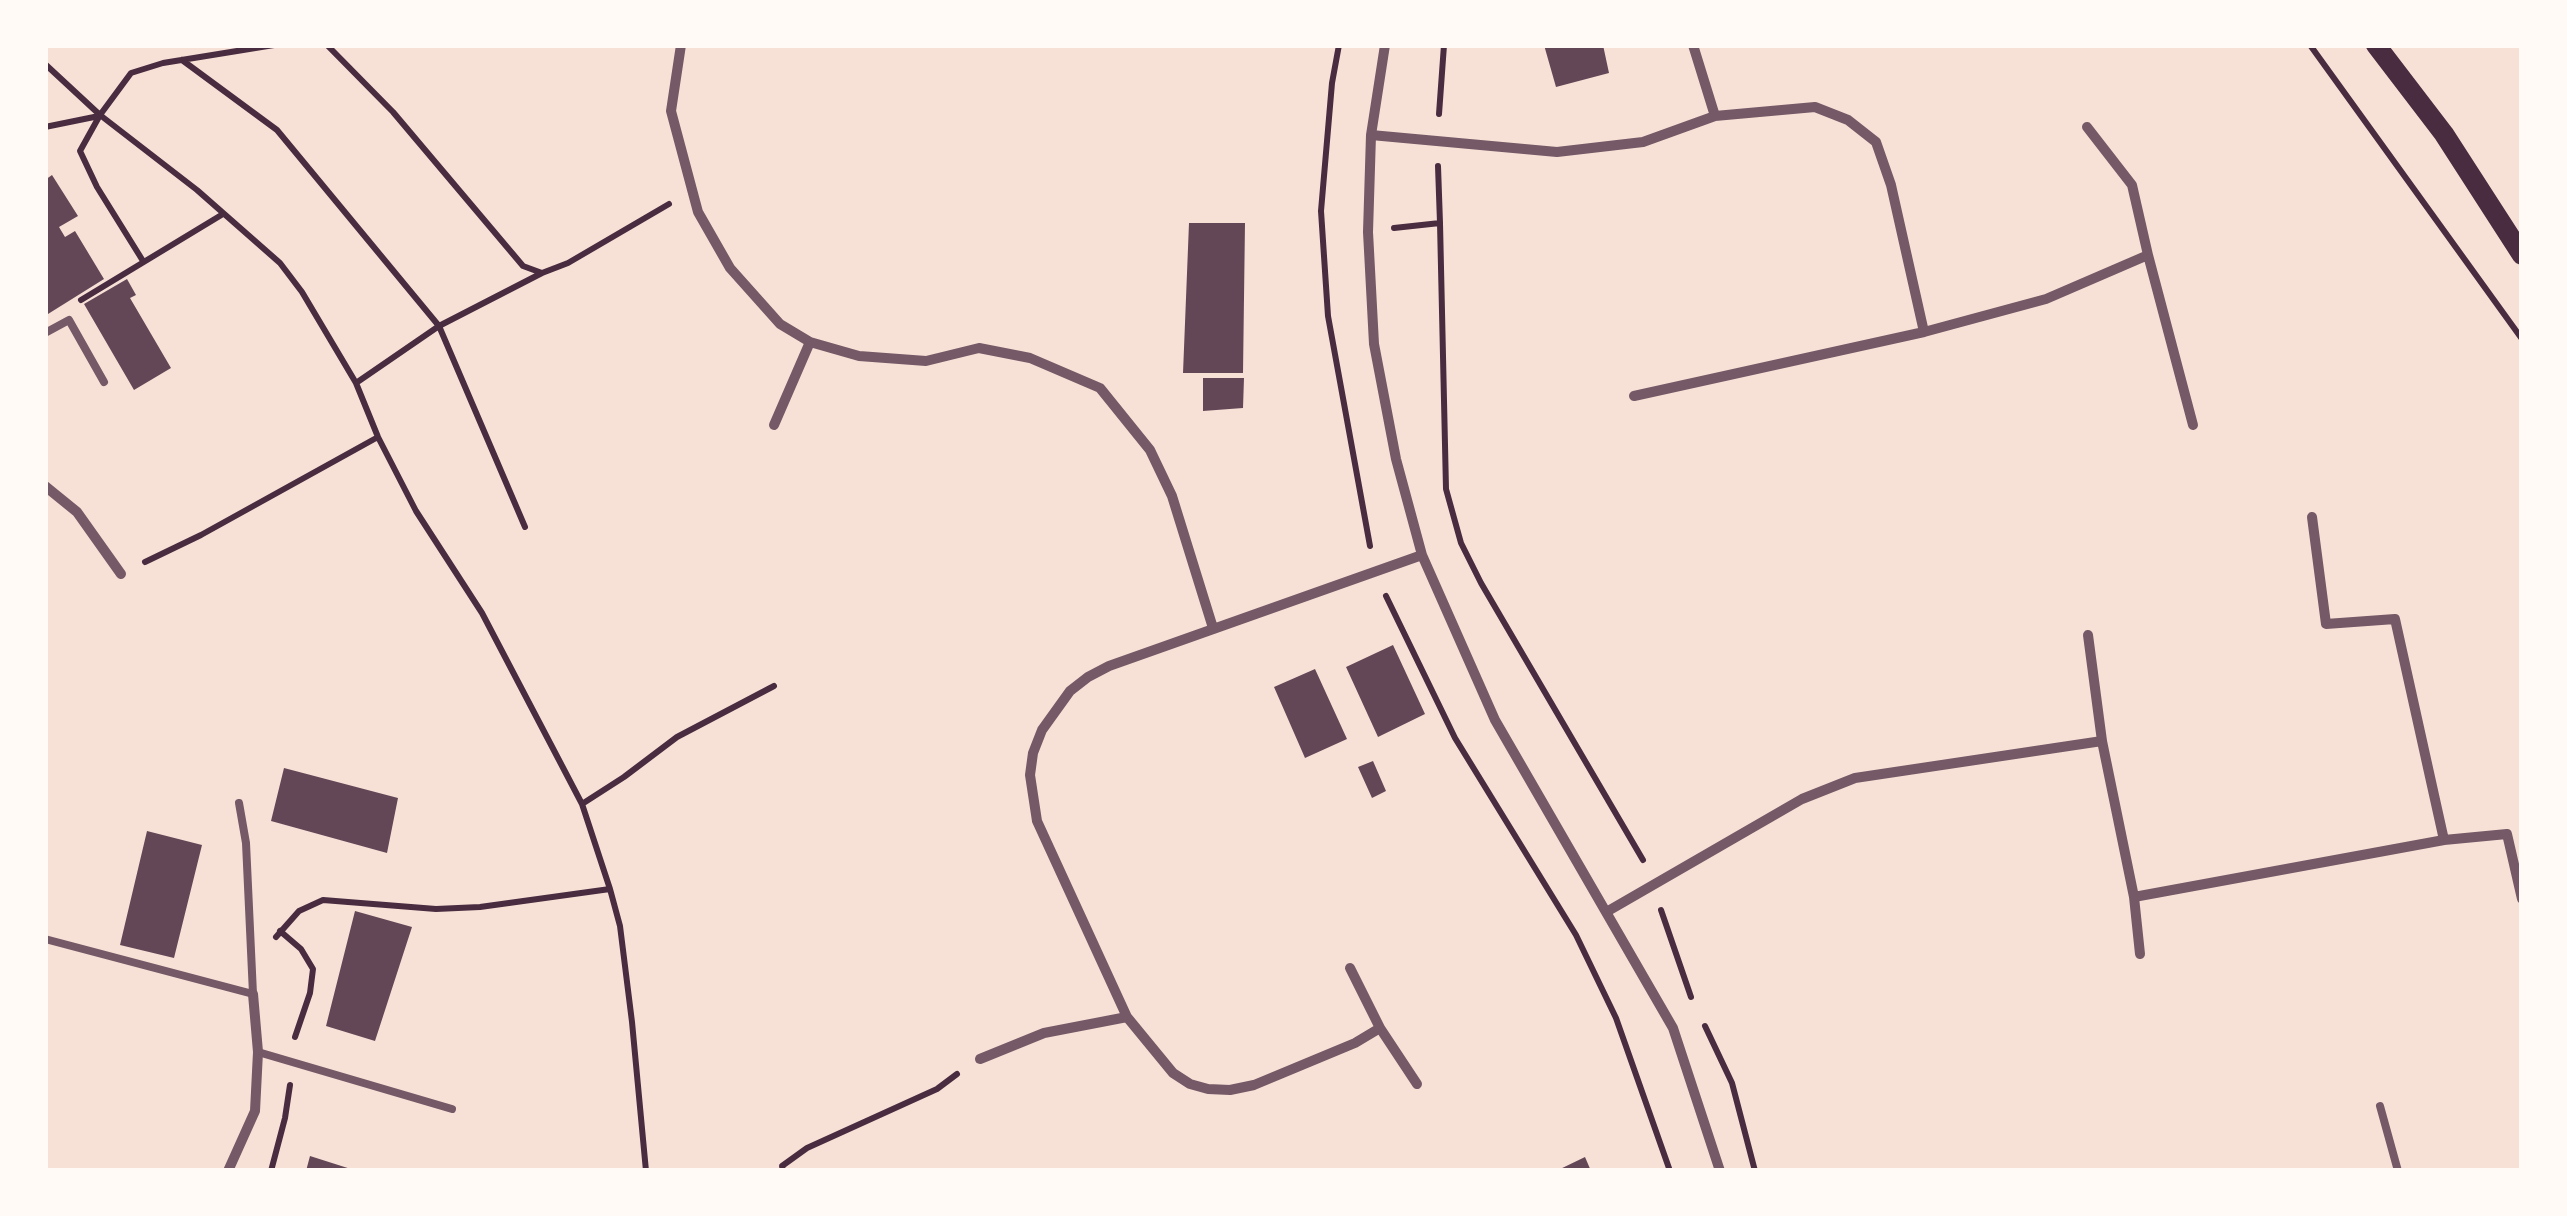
<!DOCTYPE html>
<html>
<head>
<meta charset="utf-8">
<style>
  body { margin:0 }
  #map { position:relative; width:2567px; height:1216px; overflow:hidden; background:#f7e1d7; font-family:Merriweather,serif }
  canvas { display:block }
  .frame { position:absolute; inset:0; border:48px solid #fffaf5; pointer-events:none }
</style>
</head>
<body>
<div id="map">
<canvas width="2567" height="1216"></canvas>
<div class="frame"></div>
</div>
<script>
const context = document.querySelector('canvas').getContext('2d');
context.lineJoin = 'round';
function fillPath(path, color) { context.fillStyle = color; context.fill(path, 'evenodd'); }
const shape = rows => new Path2D(rows.map(r => 'M' + r).join(''));
function trace(path, color, width, dash) { context.strokeStyle = color; context.lineWidth = width; context.lineCap = dash ? 'butt' : 'round'; context.setLineDash(dash || []); context.stroke(path); }
fillPath(shape([
  [1544,45,1603,45,1609,73,1556,87],
  [52,175,78,216,59,227,65,237,75,231,104,279,48,314,45,180],
  [1189,223,1245,223,1243,373,1183,373],
  [127,279,136,295,130,298,171,368,134,390,84,304],
  [1203,378,1244,378,1243,408,1203,411],
  [1393,645,1425,714,1378,737,1346,667],
  [1315,669,1347,739,1305,758,1274,687],
  [1373,761,1386,791,1372,798,1358,767],
  [284,768,398,798,387,853,271,821],
  [147,831,202,845,174,958,120,945],
  [355,911,412,927,375,1041,326,1026],
  [310,1156,354,1170,354,1171,306,1171],
  [1585,1157,1591,1171,1556,1171]
]), '#644757');
trace(shape([
  [327,45,393,112,523,266,542,273,568,263,669,204],
  [1339,45,1332,83,1321,211,1328,316,1370,546],
  [2310,45,2522,339],
  [182,60,277,130,439,326,542,273],
  [45,64,100,115,197,190,280,263,302,292,356,383,378,437,416,511,482,613,582,804,610,889,620,926,632,1022,646,1171],
  [1439,114,1444,45],
  [45,127,99,116],
  [1440,223,1446,489,1461,543,1481,583,1643,860],
  [1394,228,1440,223,1438,166],
  [143,261,97,187,80,151,100,115,131,73,163,63,274,45],
  [81,300,223,214],
  [356,383,439,326,525,527],
  [145,562,201,535,378,437],
  [1386,596,1455,738,1576,935,1616,1018,1670,1171],
  [582,804,624,777,677,737,774,686],
  [1661,910,1691,997],
  [280,931,301,949,313,969,310,993,295,1037],
  [276,937,299,911,323,900,436,909,480,907,610,889],
  [1705,1026,1732,1083,1755,1171],
  [271,1171,285,1118,290,1085],
  [783,1171,782,1166,807,1148,937,1089,957,1074]
]), '#4a2c40', 6);
trace(shape([
  [45,333,69,320,104,382],
  [45,939,253,994,246,843,239,803],
  [258,1052,452,1109],
  [2380,1106,2398,1171]
]), '#755966', 8);
trace(shape([
  [681,45,671,111,698,212,730,268,780,324,810,342,859,356,926,361,979,348,1030,358,1100,388,1150,450,1172,496,1213,628],
  [1385,45,1371,135,1368,232,1374,344,1396,459,1422,555,1495,720,1673,1028,1720,1171],
  [1693,45,1715,116],
  [2087,127,2132,185,2148,255],
  [1371,135,1557,152,1643,142,1715,116,1815,107,1848,120,1876,142,1891,185,1924,332,2046,299,2148,255,2193,425],
  [1634,396,1924,332],
  [774,425,810,342],
  [45,486,77,512,121,574],
  [2312,517,2326,624,2395,619,2444,840],
  [2088,635,2102,741],
  [2134,897,2140,954],
  [1608,911,1802,799,1855,778,2102,741,2134,897,2444,840,2507,834,2522,899],
  [1350,968,1380,1028],
  [980,1059,1044,1033,1127,1017],
  [1417,1084,1380,1028,1355,1043,1254,1085,1230,1090,1208,1089,1190,1084,1173,1073,1127,1017,1037,821,1030,775,1033,753,1042,730,1070,691,1088,677,1109,666,1422,555],
  [228,1171,255,1111,258,1052,253,994]
]), '#755966', 10);
trace(shape([
  [2376,45,2444,134,2522,255]
]), '#4a2c40', 20);
</script>
</body>
</html>
